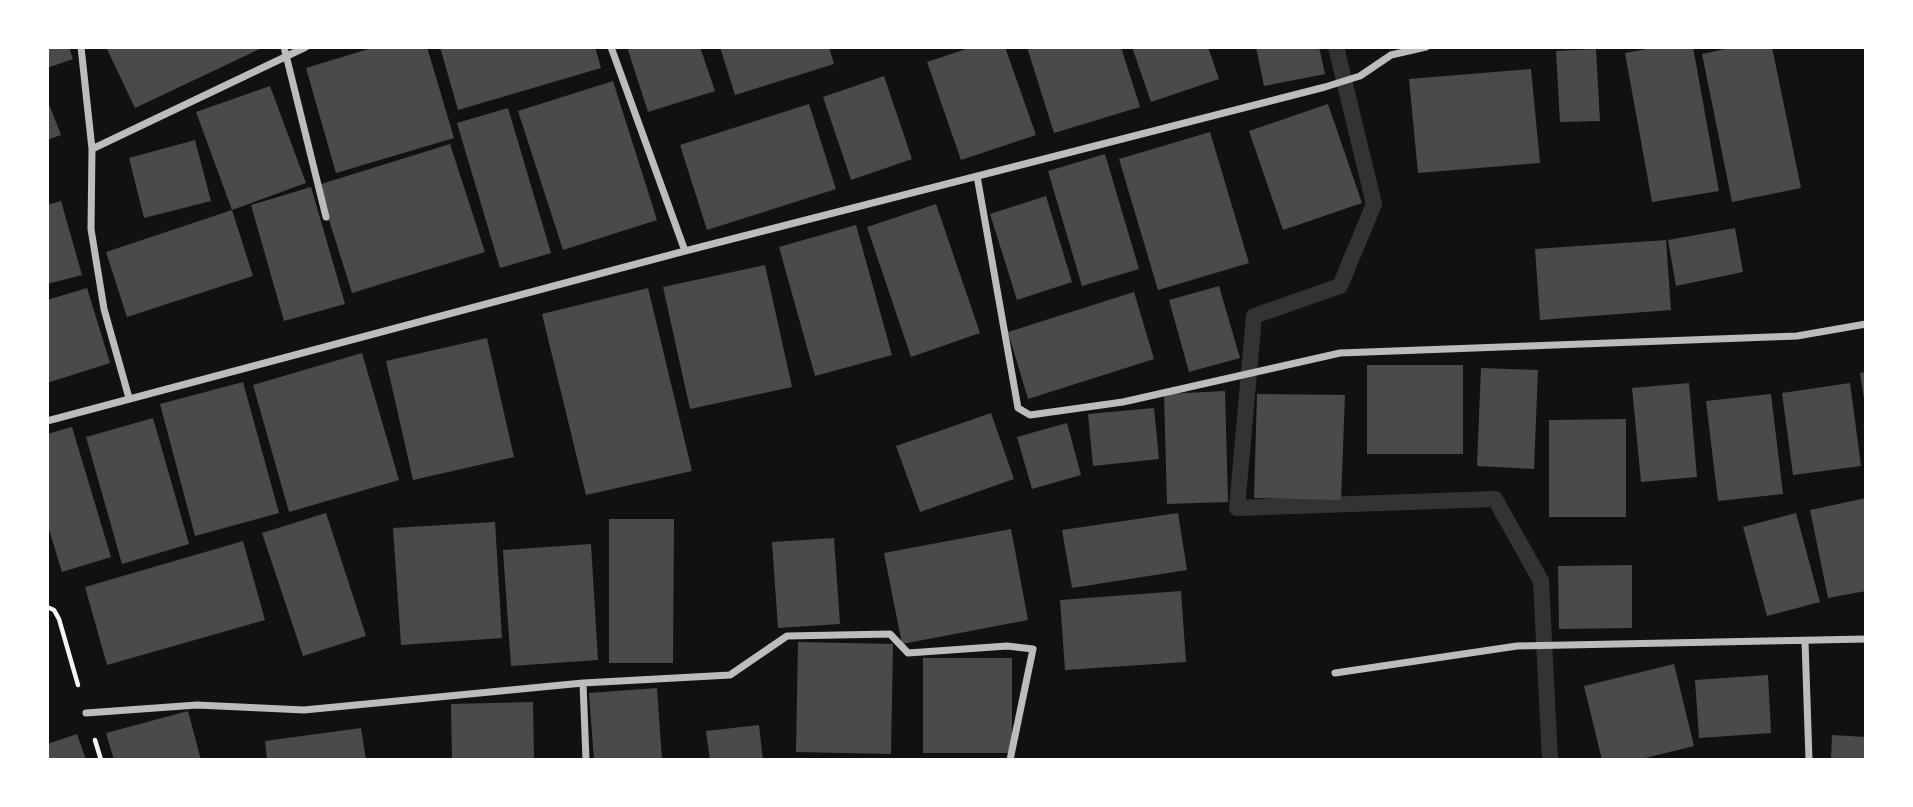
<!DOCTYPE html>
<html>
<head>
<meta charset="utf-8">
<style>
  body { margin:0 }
  #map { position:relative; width:1913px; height:807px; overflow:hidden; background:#111; font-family:"Asap Condensed",sans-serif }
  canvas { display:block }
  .frame { position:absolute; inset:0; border:49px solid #fff; pointer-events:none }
</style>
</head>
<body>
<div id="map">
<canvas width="1913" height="807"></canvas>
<div class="frame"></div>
</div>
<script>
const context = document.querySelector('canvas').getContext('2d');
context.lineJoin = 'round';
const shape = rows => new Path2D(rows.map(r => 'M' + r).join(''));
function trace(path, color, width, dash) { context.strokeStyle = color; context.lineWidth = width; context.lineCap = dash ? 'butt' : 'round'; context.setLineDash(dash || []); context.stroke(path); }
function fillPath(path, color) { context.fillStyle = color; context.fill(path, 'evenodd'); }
trace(shape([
  [1336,47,1374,204,1340,286,1254,316,1237,508,1495,499,1541,581,1550,760]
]), '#333', 16);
fillPath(shape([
  [47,47,69,47,73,59,47,68],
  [106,47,264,47,135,108],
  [375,47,427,47,454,138,336,173,306,68],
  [440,47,595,47,601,68,458,110],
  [627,47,700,47,715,91,648,112],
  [720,47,829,47,834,64,735,95],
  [972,47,1005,47,1036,135,961,160,927,62],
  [1027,47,1121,47,1140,107,1054,133],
  [1132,47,1208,47,1219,79,1151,102],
  [1256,47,1319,47,1325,74,1264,86],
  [1658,47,1693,47,1719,191,1652,202,1625,53],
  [1734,47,1772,47,1801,188,1732,202,1702,54],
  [1596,49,1600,121,1560,122,1556,51],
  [1531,69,1540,163,1418,173,1409,79],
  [884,76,912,159,851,180,823,97],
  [613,81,657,220,563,250,518,111],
  [270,86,306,183,232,210,253,276,127,317,106,252,232,210,196,112],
  [47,99,61,135,47,140],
  [809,104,836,189,707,230,680,145],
  [1328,104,1362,203,1283,230,1249,131],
  [508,108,551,253,500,268,457,123],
  [1210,132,1249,263,1158,290,1119,159],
  [195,140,211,201,144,218,129,158],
  [450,144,485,252,352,293,318,185],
  [1105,154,1139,269,1082,286,1048,171],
  [311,187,345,304,284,321,251,205],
  [1046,196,1072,282,1017,300,990,214],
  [61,201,82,275,47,284,47,205],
  [936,204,980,333,911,357,867,227],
  [856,225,892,355,815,376,779,247],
  [1735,228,1743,272,1676,286,1668,240],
  [1666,240,1671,310,1540,320,1535,249],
  [765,265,792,387,690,409,663,287],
  [1219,286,1240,358,1189,372,1169,300],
  [87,288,110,363,47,383,47,300],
  [648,288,692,471,586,495,542,314],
  [1134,292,1154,359,1028,399,1008,332],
  [487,338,514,457,413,480,386,361],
  [362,353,399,480,289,512,253,385],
  [1367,365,1463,365,1463,454,1367,454],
  [1481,368,1538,370,1534,469,1477,466],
  [1866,372,1866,399,1864,399,1860,373],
  [243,382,279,513,195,536,160,404],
  [1689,383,1697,477,1641,482,1632,388],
  [1850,383,1861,466,1793,475,1782,393],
  [1225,391,1228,502,1167,504,1164,394],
  [1257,394,1345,395,1341,500,1254,498],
  [1771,394,1783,494,1718,501,1706,401],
  [1154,408,1159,459,1093,466,1088,414],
  [991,413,1014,479,920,512,896,446],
  [153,418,189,544,122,564,86,437],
  [1626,419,1626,517,1549,517,1549,420],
  [1067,423,1081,475,1032,489,1017,437],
  [72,427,111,557,62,572,47,523,47,434],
  [1866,498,1866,591,1828,598,1810,510],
  [326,513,366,636,303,656,262,533],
  [1178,513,1187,570,1072,588,1062,530],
  [1796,513,1820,602,1767,616,1743,527],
  [609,519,674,519,673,663,609,663],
  [495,522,502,638,401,645,393,528],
  [1011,529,1028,620,902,644,884,553],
  [834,538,840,624,778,628,772,542],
  [243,541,265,620,107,665,85,587],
  [591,544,598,660,511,666,503,550],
  [1632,565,1632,628,1559,629,1558,566],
  [1181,591,1186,662,1065,670,1060,600],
  [798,642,893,644,891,754,796,752],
  [923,658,1012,658,1012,753,923,753],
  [1674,664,1694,746,1637,760,1602,760,1584,686],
  [1768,675,1771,733,1699,738,1695,680],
  [657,688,662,760,594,760,589,693],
  [533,702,534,760,452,760,451,704],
  [188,711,201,760,114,760,106,733],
  [759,725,763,760,710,760,706,731],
  [361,728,366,760,267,760,265,741],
  [77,734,86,760,47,760,47,744],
  [1832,735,1866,737,1866,760,1831,760]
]), '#4a4a4a');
trace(shape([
  [47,607,54,610,59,619,78,685],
  [95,740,101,760]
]), '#f5f5f5', 4.5);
trace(shape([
  [81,47,92,149,91,229,104,309,129,398],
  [284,47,326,217],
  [611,47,685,251],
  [92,149,306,47],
  [977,176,1018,408,1030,415,1123,402,1340,353,1797,336,1866,324],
  [47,421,685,251,1325,87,1360,76,1391,55,1426,47],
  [1805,641,1809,760],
  [1335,673,1517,646,1866,639],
  [583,683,586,760],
  [86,713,197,705,304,710,583,683,730,675,787,636,890,634,908,653,1007,646,1033,649,1010,760]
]), '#bcbcbc', 7);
</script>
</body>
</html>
